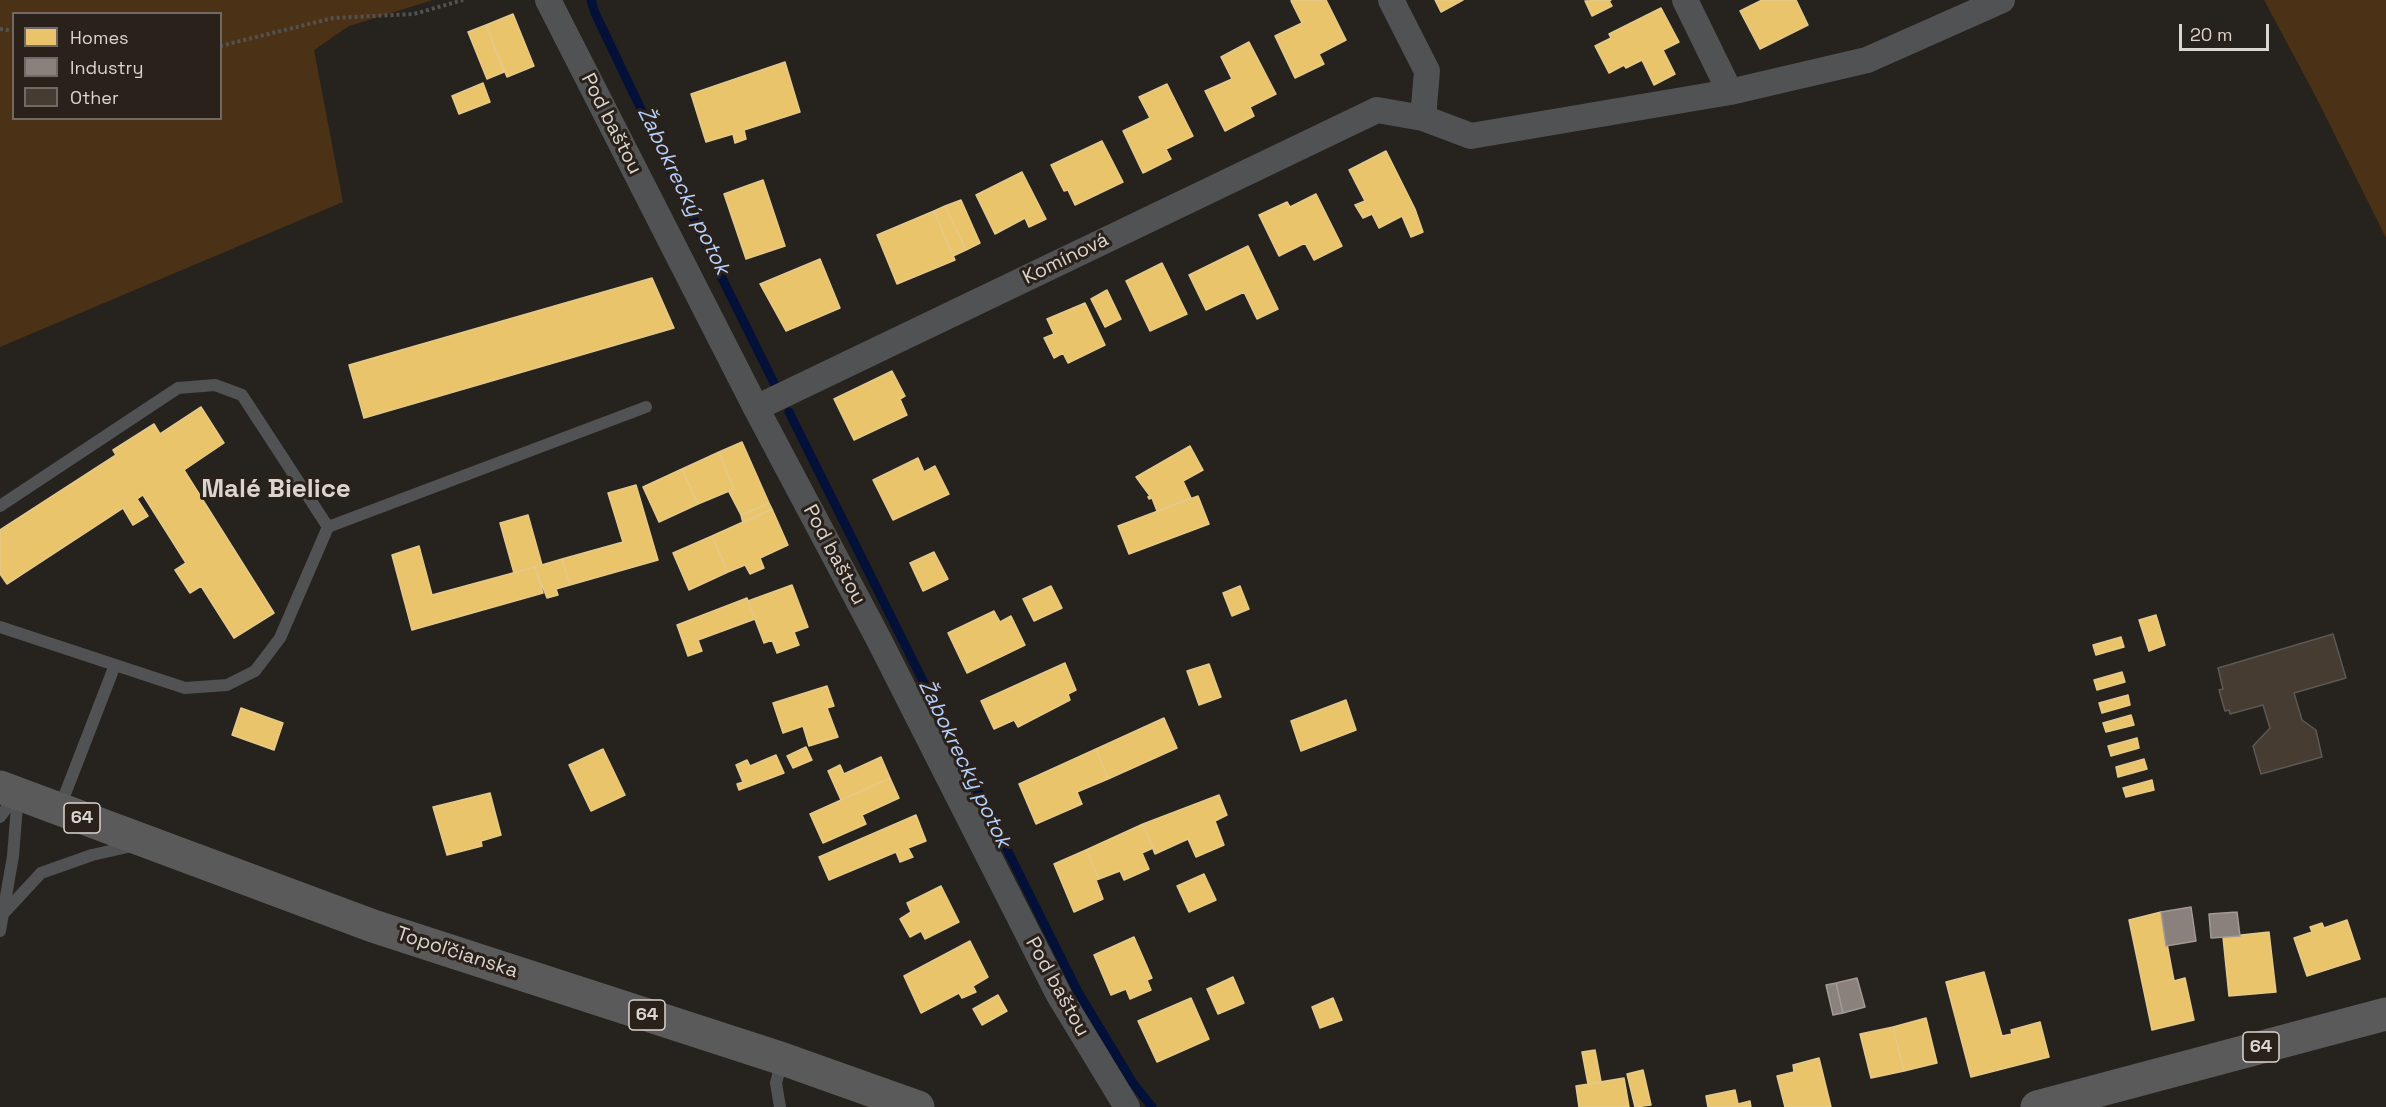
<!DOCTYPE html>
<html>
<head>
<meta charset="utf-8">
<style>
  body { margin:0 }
  #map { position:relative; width:2386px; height:1107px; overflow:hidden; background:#26221e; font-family:"Space Grotesk",sans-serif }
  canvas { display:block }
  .legend { position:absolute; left:12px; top:12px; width:210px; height:108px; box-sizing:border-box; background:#2a211a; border:2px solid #716963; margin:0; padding:8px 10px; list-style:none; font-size:18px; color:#dbd5d0 }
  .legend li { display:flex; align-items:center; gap:12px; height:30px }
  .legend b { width:30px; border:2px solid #716963 }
  .scale { position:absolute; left:2179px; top:24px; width:90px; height:27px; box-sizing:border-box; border:3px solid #dbd5d0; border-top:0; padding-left:8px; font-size:18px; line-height:21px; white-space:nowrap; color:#dbd5d0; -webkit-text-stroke:4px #2a211a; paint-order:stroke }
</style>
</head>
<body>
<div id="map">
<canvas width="2386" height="1107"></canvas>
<ul class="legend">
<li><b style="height:16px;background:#e9c46a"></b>Homes</li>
<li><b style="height:16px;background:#8a817c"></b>Industry</li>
<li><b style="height:16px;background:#463c31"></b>Other</li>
</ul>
<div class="scale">20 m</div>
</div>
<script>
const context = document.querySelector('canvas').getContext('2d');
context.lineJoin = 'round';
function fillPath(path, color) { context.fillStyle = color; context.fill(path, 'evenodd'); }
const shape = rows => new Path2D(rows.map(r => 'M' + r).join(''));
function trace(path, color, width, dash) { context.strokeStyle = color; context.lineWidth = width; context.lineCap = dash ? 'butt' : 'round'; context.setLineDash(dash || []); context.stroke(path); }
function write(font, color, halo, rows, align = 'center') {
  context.font = font + ' "Space Grotesk",sans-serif'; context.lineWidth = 6; context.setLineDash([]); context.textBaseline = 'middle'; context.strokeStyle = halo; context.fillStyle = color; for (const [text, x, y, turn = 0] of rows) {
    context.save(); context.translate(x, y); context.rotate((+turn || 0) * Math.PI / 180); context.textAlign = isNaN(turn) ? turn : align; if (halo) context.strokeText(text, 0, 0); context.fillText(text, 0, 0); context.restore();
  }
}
fillPath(shape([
  [0,0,433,0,349,26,314,50,343,202,0,347],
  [14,14,220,14,220,118,14,118],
  [2264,0,2386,0,2386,238,2317,99]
]), '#4b3116');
const homes = shape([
  [1293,0,1326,0,1346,40,1319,54,1324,64,1295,78,1275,36,1302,23,1291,1,1293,0],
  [1435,0,1463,0,1441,12,1435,0],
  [1611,0,1609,1,1612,6,1592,16,1585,1,1611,0],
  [1762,0,1796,0,1808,25,1760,49,1740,11,1762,0],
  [1661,8,1679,42,1663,50,1675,74,1654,85,1642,60,1626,68,1624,65,1609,73,1595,46,1611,38,1609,34,1661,8],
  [513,14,534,66,507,77,486,25,513,14],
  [486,25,504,72,487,79,468,32,486,25],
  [1249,42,1276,94,1250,107,1254,116,1225,131,1205,91,1232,79,1221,57,1249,42],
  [785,62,800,112,744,130,746,139,735,143,733,134,706,142,691,94,785,62],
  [483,83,490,102,459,114,452,96,483,83],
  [1167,84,1193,136,1166,149,1171,159,1143,173,1123,131,1150,118,1139,97,1167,84],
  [1102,141,1123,182,1075,205,1068,190,1064,191,1051,165,1102,141],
  [1386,151,1415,209,1423,232,1411,237,1402,216,1379,228,1372,214,1363,218,1355,205,1365,201,1349,170,1386,151],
  [1022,172,1046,219,1029,227,1025,218,995,234,976,195,1022,172],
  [763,180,785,246,746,259,724,194,763,180],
  [1316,194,1342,246,1314,260,1305,243,1279,256,1259,215,1287,202,1290,207,1316,194],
  [961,200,980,243,966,250,945,206,961,200],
  [945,206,966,250,953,256,934,211,945,206],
  [934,211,955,260,897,284,877,235,934,211],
  [1248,246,1278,309,1257,319,1244,292,1206,310,1189,275,1248,246],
  [820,259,840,308,786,331,760,284,820,259],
  [1162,263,1187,314,1150,331,1126,281,1162,263],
  [652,278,674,328,364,418,349,365,652,278],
  [1107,290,1121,319,1105,327,1091,299,1107,290],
  [1085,303,1105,345,1068,363,1063,353,1054,358,1044,338,1054,334,1047,319,1085,303],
  [892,371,905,396,900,399,907,415,854,440,834,399,892,371],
  [201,407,224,443,184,470,274,613,234,638,201,586,190,593,175,570,186,563,143,495,137,499,148,516,133,525,123,508,7,584,0,574,0,530,116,455,113,450,154,424,160,434,201,407],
  [742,442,769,503,741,515,729,492,734,489,719,452,742,442],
  [1190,446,1203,470,1183,481,1191,498,1157,511,1152,498,1149,499,1148,497,1150,496,1136,477,1190,446],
  [719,452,734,489,698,504,682,469,719,452],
  [918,458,924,472,935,466,949,494,893,520,873,480,918,458],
  [682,469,698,504,659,522,643,487,682,469],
  [636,485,658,560,570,585,562,559,623,542,608,493,636,485],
  [1198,496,1209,524,1129,554,1118,526,1198,496],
  [769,503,772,509,743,523,741,515,769,503],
  [772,509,788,545,760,558,764,568,750,574,745,565,728,572,712,536,772,509],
  [528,515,542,565,514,573,500,523,528,515],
  [712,536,728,572,689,590,673,553,712,536],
  [419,546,432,595,535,567,543,593,412,630,392,555,419,546],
  [934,552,948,579,923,591,910,563,934,552],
  [562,559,570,585,556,589,558,595,547,598,535,567,562,559],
  [792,585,808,627,794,632,799,645,777,653,772,640,764,643,748,601,792,585],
  [1051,586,1062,608,1034,621,1023,599,1051,586],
  [1240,586,1249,609,1232,616,1223,593,1240,586],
  [747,598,755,619,698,640,702,651,688,656,677,625,747,598],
  [994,611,1000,622,1011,616,1025,645,967,673,948,633,994,611],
  [2156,615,2165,645,2149,651,2139,620,2156,615],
  [2121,637,2124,647,2096,655,2093,645,2121,637],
  [1065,663,1076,690,1068,694,1070,700,1018,727,1014,720,994,729,981,701,1065,663],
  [1209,664,1221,697,1199,705,1187,671,1209,664],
  [2122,672,2125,682,2097,690,2094,680,2122,672],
  [827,686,834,706,827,708,838,737,809,746,803,726,783,733,773,703,827,686],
  [2128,695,2130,705,2102,713,2099,703,2128,695],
  [1346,700,1356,730,1301,751,1291,721,1346,700],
  [241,708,283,723,274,750,232,735,241,708],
  [2131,715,2134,725,2106,732,2103,723,2131,715],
  [1164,718,1177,748,1108,779,1096,749,1164,718],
  [2137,738,2139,748,2111,756,2108,746,2137,738],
  [806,747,812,760,793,768,787,756,806,747],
  [603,749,625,795,591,811,569,765,603,749],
  [1096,749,1108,779,1077,792,1082,804,1036,824,1019,784,1096,749],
  [776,755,784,773,739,790,737,784,743,782,736,765,747,760,750,766,776,755],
  [881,757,890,778,841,800,828,771,840,765,844,774,881,757],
  [2144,759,2147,769,2118,777,2116,767,2144,759],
  [890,778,899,798,862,815,866,824,823,843,810,814,890,778],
  [2152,780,2154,790,2126,797,2123,788,2152,780],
  [490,793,501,835,481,841,482,846,447,855,433,807,490,793],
  [1219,795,1227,815,1215,821,1224,845,1196,857,1188,839,1155,854,1143,824,1219,795],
  [916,815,926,841,908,848,913,857,900,862,896,852,829,880,819,857,916,815],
  [1143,824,1153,848,1142,853,1149,869,1124,880,1120,871,1099,879,1086,850,1143,824],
  [1086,850,1099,879,1096,880,1103,899,1074,912,1054,864,1086,850],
  [1204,874,1216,900,1189,912,1177,886,1204,874],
  [941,886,959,922,925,939,921,931,910,937,900,919,911,912,907,903,941,886],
  [2161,912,2174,981,2185,978,2194,1020,2152,1030,2129,920,2161,912],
  [2347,920,2360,959,2307,976,2294,938,2312,932,2310,927,2322,923,2324,928,2347,920],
  [2269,932,2276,992,2229,996,2223,937,2269,932],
  [1134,937,1152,978,1147,980,1151,990,1130,999,1126,989,1111,995,1094,955,1134,937],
  [970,941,988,977,973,986,976,992,962,998,959,993,921,1013,904,976,970,941],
  [1984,972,2002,1036,2012,1034,2011,1030,2040,1022,2049,1057,1971,1077,1946,982,1984,972],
  [1233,977,1244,1003,1218,1014,1207,989,1233,977],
  [998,995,1007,1011,982,1025,973,1009,998,995],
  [1191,998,1209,1039,1157,1062,1138,1021,1191,998],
  [1333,998,1342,1020,1320,1028,1312,1007,1333,998],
  [1926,1018,1937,1063,1904,1071,1893,1027,1926,1018],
  [1893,1027,1904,1071,1871,1078,1860,1034,1893,1027],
  [1595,1050,1601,1082,1588,1084,1582,1052,1595,1050],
  [1819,1058,1831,1107,1785,1107,1777,1076,1794,1072,1793,1065,1819,1058],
  [1643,1070,1651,1105,1635,1107,1627,1074,1643,1070],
  [1624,1078,1629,1107,1579,1107,1576,1086,1624,1078],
  [1735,1090,1738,1104,1750,1101,1751,1107,1708,1107,1706,1096,1735,1090]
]);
fillPath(homes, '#e9c46a');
trace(homes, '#e5c989', 1.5);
const industry = shape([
  [2191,907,2196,941,2166,946,2161,912,2191,907],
  [2237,912,2240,936,2211,938,2209,914,2237,912],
  [1857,978,1865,1007,1843,1013,1836,983,1857,978],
  [1836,983,1843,1013,1833,1015,1826,985,1836,983]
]);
fillPath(industry, '#8a817c');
trace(industry, '#a29a95', 1.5);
trace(shape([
  [591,0,595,13,717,268,774,383],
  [789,412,1078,992,1133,1083,1152,1107]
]), '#031037', 9);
const building = shape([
  [2333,634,2346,678,2294,693,2302,720,2316,730,2322,757,2261,774,2253,746,2270,728,2263,705,2230,714,2229,710,2225,711,2219,690,2223,689,2218,668,2333,634]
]);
fillPath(building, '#463c31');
trace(building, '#5c5855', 1.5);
trace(shape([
  [0,29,14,31],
  [220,46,333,18,414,14,463,0]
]), '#525251', 4, [3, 3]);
trace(shape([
  [0,506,178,388,215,385,242,395,328,527],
  [0,627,185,688,227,685,255,671,280,638,328,527,646,407],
  [60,807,115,665],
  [0,817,17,794],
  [3,914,41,873,92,855,132,846],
  [0,931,13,856,18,794],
  [780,1107,776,1083,782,1060]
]), '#515253', 12);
trace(shape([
  [548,0,756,408,878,638,1059,995,1127,1107],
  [1391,0,1427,71,1423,118],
  [1685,0,1730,92],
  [756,408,1377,110,1423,118,1471,136,1730,92,1867,60,2002,0]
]), '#515253', 26);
trace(shape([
  [0,787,373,926,783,1059,918,1107],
  [2037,1107,2386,1014]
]), '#5b5a5a', 33);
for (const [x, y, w] of [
  [82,818,36],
  [647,1015,36],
  [2261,1047,36]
]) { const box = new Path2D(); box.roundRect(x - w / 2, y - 15, w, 30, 4.5); context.fillStyle = '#2a211a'; context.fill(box); trace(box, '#dbd5d0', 1.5); }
write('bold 18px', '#dbd5d0', null, [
  ["64",82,818],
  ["64",647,1015],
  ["64",2261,1047]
]);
write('20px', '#dbd5d0', '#2a211a', [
  ["Pod baštou",611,124,63],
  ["Komínová",1066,259,-26],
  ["Pod baštou",834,555,62],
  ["Topoľčianska",457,953,18],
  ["Pod baštou",1057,987,61]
]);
write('italic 21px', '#b5d1ff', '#2a211a', [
  ["Žabokrecký potok",683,191,64],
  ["Žabokrecký potok",964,764,64]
]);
write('bold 26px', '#dbd5d0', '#2a211a', [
  ["Malé Bielice",276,490]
]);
</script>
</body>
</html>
